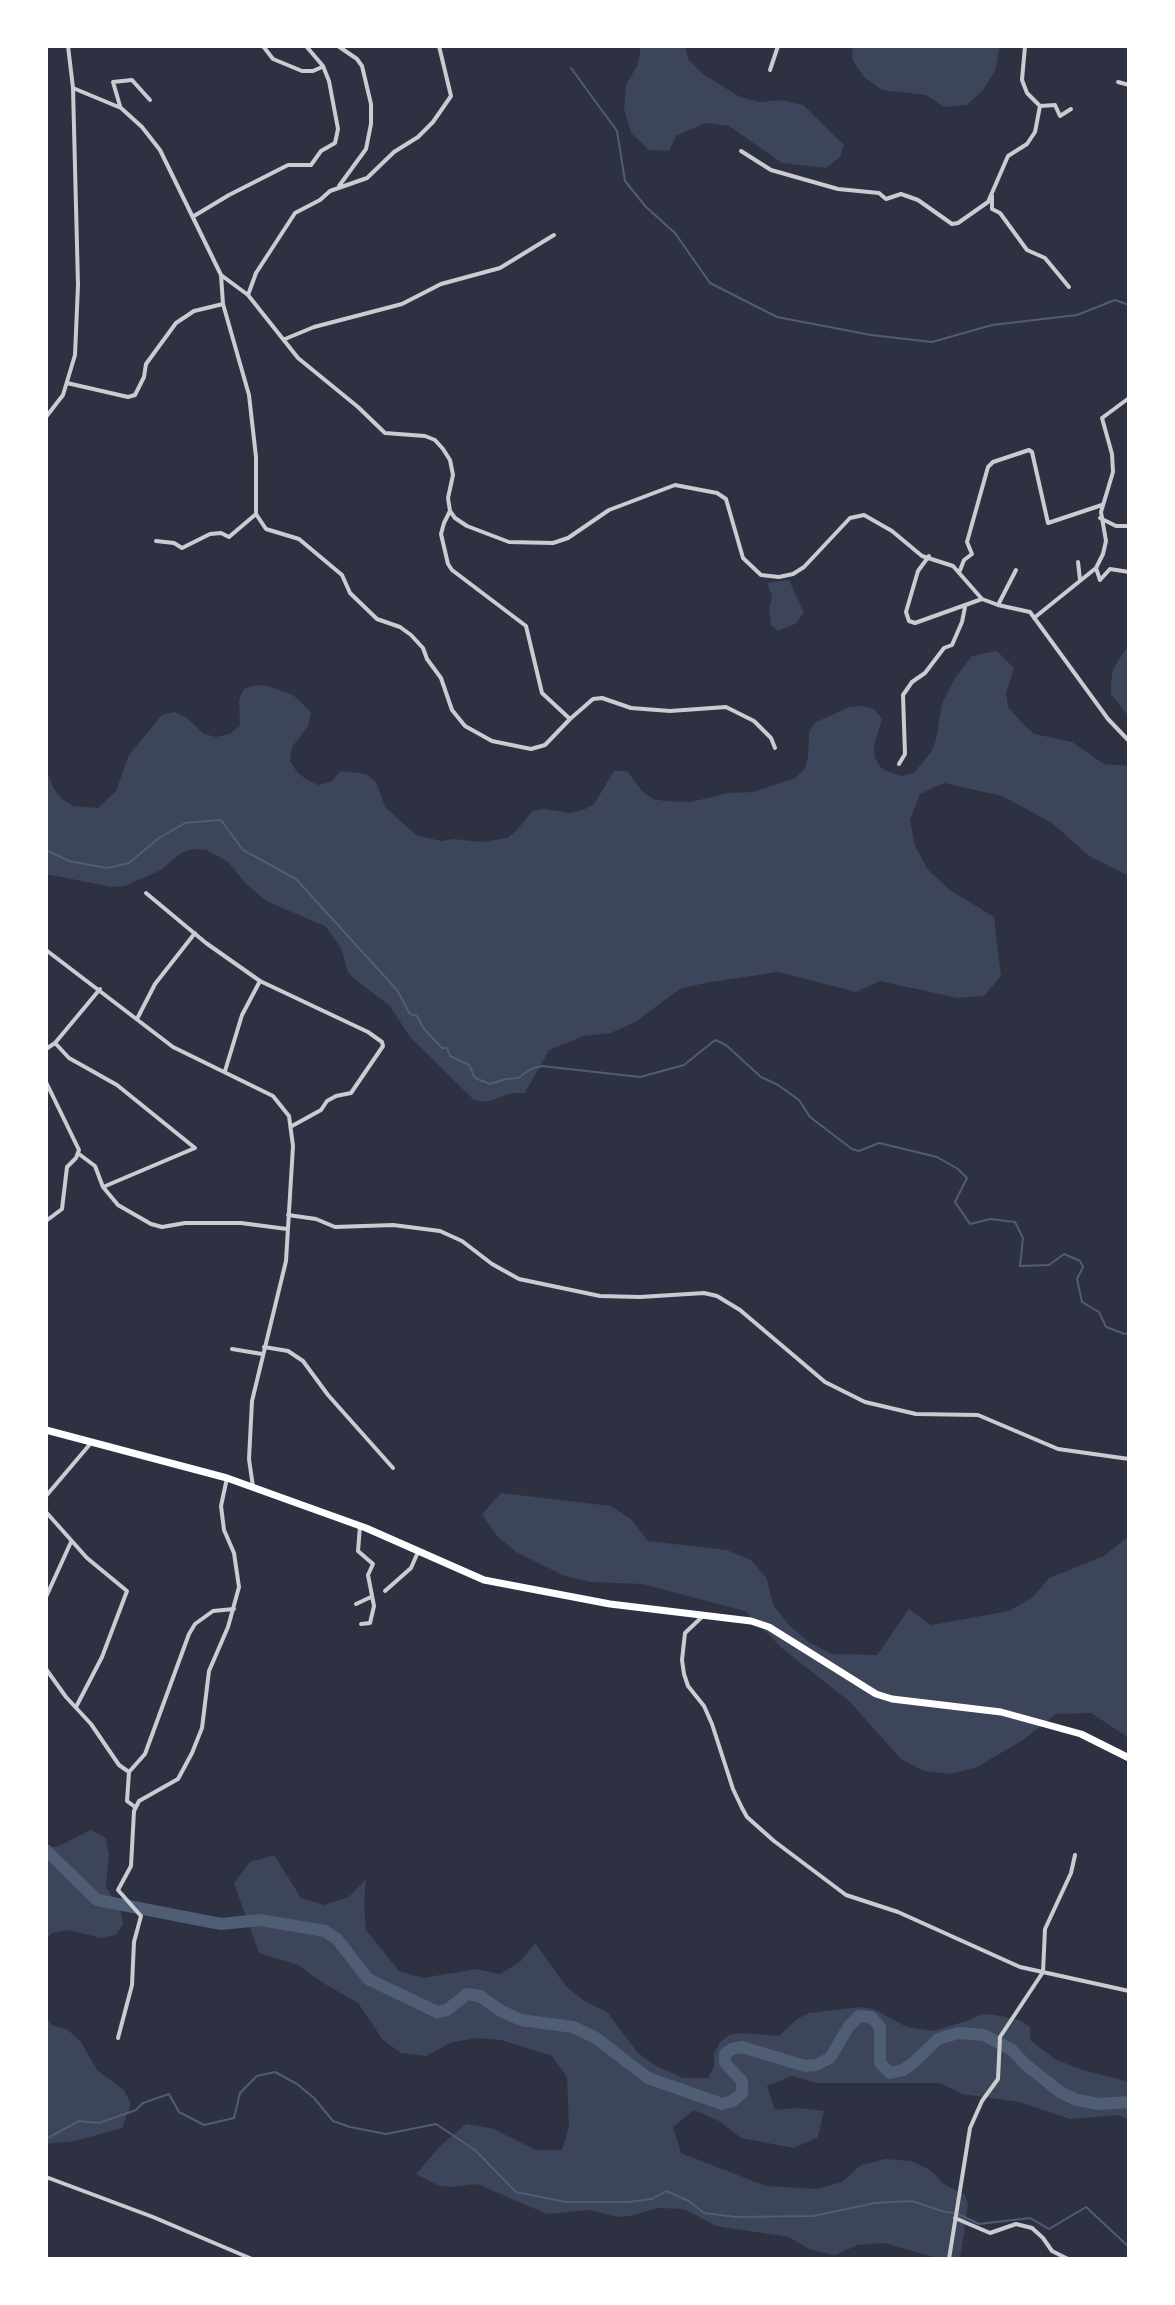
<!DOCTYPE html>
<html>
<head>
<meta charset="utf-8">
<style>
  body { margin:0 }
  #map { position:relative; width:1175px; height:2305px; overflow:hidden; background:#2d3142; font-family:Bitter,serif }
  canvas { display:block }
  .frame { position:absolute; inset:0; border:48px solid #fff; pointer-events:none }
</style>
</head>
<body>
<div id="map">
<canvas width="1175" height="2305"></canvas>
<div class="frame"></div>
</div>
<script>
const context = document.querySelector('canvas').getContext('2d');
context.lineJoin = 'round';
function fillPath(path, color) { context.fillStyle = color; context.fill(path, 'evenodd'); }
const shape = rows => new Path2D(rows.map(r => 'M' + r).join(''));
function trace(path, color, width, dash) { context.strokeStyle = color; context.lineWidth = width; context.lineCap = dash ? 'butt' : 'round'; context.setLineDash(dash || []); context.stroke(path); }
fillPath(shape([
  [641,46,685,46,688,59,703,74,740,97,760,102,782,100,803,105,844,145,840,157,826,168,782,163,729,126,705,123,676,136,669,151,649,150,631,133,624,109,626,85,638,64],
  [853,46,1000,46,995,71,983,90,967,105,944,107,926,95,882,90,864,77,852,59],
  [789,580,804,613,795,624,778,631,771,625,769,609,772,596,767,583],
  [1129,644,1129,717,1111,694,1111,682,1113,669],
  [997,651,1014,668,1006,693,1008,707,1025,726,1035,734,1072,742,1104,764,1129,766,1129,876,1089,856,1052,823,1002,796,944,783,920,794,910,820,915,846,928,870,950,890,994,917,1001,976,984,996,957,998,880,981,856,992,778,972,705,983,680,989,635,1022,611,1033,584,1036,549,1050,525,1093,512,1093,487,1102,474,1100,410,1037,389,1005,357,981,348,972,341,948,325,926,266,901,245,883,229,863,218,856,206,850,193,849,181,853,161,870,125,886,112,887,46,874,46,770,54,789,62,799,73,806,98,808,116,791,129,755,162,715,174,712,186,717,204,734,216,737,229,734,240,726,239,700,244,689,256,685,268,686,293,695,311,712,308,726,292,747,290,761,297,772,307,780,318,785,332,781,340,771,366,774,376,782,385,807,416,835,441,841,454,839,482,842,507,838,517,830,532,811,545,809,570,813,583,810,594,804,614,771,627,771,643,792,653,799,665,801,691,802,728,793,753,792,795,778,804,770,808,758,809,732,816,722,850,707,862,706,874,709,882,719,874,745,875,758,882,769,901,776,914,773,931,752,936,740,942,703,955,678,972,656],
  [501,1493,611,1506,632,1520,648,1541,727,1550,751,1560,767,1579,773,1605,789,1625,809,1642,831,1654,877,1655,909,1609,931,1625,1009,1611,1033,1597,1049,1578,1104,1556,1129,1536,1129,1738,1091,1713,1056,1714,1023,1740,977,1767,950,1774,924,1771,901,1759,850,1702,783,1649,745,1611,642,1584,591,1582,565,1576,516,1552,496,1535,482,1514],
  [91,1830,106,1838,109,1855,106,1887,121,1912,123,1924,116,1935,101,1938,68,1930,52,1933,46,1940,46,1849,61,1845],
  [274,1855,301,1898,324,1905,349,1897,366,1879,364,1904,366,1930,399,1971,423,1978,476,1969,500,1974,520,1962,535,1943,565,1985,584,2001,607,2012,637,2052,654,2065,683,2078,708,2078,714,2067,714,2054,720,2042,729,2035,741,2033,779,2036,797,2019,809,2013,860,2007,873,2009,907,2027,933,2031,970,2020,982,2014,995,2015,1020,2020,1030,2027,1030,2040,1055,2059,1080,2069,1129,2082,1129,2120,1118,2115,1070,2119,1019,2102,962,2094,940,2083,817,2083,792,2076,767,2086,775,2110,799,2108,824,2111,818,2137,794,2148,741,2138,719,2121,694,2110,673,2127,681,2153,766,2186,817,2189,842,2182,861,2165,885,2159,911,2161,930,2170,944,2184,965,2195,968,2205,960,2259,939,2259,885,2243,858,2245,835,2255,811,2250,789,2237,716,2226,684,2209,657,2208,631,2216,618,2217,590,2210,547,2214,477,2184,452,2187,439,2186,416,2174,439,2147,466,2124,491,2128,536,2150,562,2150,569,2126,567,2077,552,2056,501,2040,476,2038,450,2043,426,2056,401,2053,383,2040,358,2003,320,1981,298,1965,259,1953,234,1883,250,1862],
  [46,2017,52,2025,68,2030,81,2042,97,2070,124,2090,131,2104,122,2128,75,2141,46,2144]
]), '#3c4559');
trace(shape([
  [571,68,617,131,625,181,646,207,675,233,710,283,777,317,871,335,932,342,992,325,1077,315,1115,300,1129,305],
  [46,850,69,861,107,868,129,863,159,838,185,823,221,820,243,850,296,879,397,990,410,1014,417,1016,424,1029,442,1048,447,1048,450,1056,469,1065,475,1078,490,1084,506,1079,518,1078,531,1069,542,1066,640,1077,684,1065,715,1040,726,1045,761,1077,778,1085,799,1100,810,1117,852,1149,859,1151,879,1143,937,1157,958,1169,967,1178,955,1202,970,1224,990,1219,1015,1222,1023,1238,1020,1266,1049,1265,1064,1254,1080,1261,1083,1267,1077,1279,1082,1302,1099,1312,1106,1327,1125,1334,1129,1332],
  [46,2139,79,2121,99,2123,136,2110,143,2103,169,2094,179,2112,204,2125,234,2118,240,2093,257,2076,275,2072,297,2084,314,2098,333,2121,350,2127,386,2134,436,2124,475,2150,516,2192,566,2202,629,2202,652,2199,666,2191,689,2201,704,2213,736,2217,813,2216,875,2203,912,2201,945,2212,956,2213,979,2224,1030,2218,1049,2229,1086,2207,1129,2247]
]), '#4f5d75', 2);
trace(shape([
  [46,1850,97,1900,221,1924,260,1920,325,1931,337,1939,368,1979,437,2012,447,2010,467,1994,480,1996,501,2011,521,2020,573,2027,596,2038,648,2078,722,2104,733,2101,742,2093,742,2081,725,2063,725,2054,732,2049,742,2047,805,2066,816,2065,830,2058,849,2026,859,2016,871,2017,880,2027,880,2063,890,2073,903,2070,913,2063,938,2039,958,2033,984,2035,1012,2050,1025,2064,1060,2092,1077,2100,1099,2104,1129,2102]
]), '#4f5d75', 12);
trace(shape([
  [263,46,273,59,302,71,313,71,322,67],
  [338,46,357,59,362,66,371,104,371,124,366,149,339,186],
  [1025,46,1022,80,1027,93,1040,106,1055,105,1060,116,1071,109],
  [770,70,778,46],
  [1118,82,1129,85],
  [73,88,121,108,142,127,160,150,221,275,248,295,298,358,358,407,385,433,425,436,435,440,443,449,450,460,453,475,448,498,450,511,455,518,467,526,509,542,553,543,568,538,609,510,675,485,717,493,726,499,743,558,761,575,779,577,793,574,804,567,850,518,864,515,892,531,922,556,953,566,982,599,998,605,1030,612,1108,719,1129,741],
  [120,106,113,82,132,80,150,100],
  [741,151,771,170,838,189,879,193,886,199,901,194,918,200,952,224,958,223,988,202,1008,156,1027,144,1035,132,1040,106],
  [992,196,992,209,1000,213,1027,250,1045,258,1069,287],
  [194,216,229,195,288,165,311,165,321,151,335,143,338,129,329,81,323,66,306,46],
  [221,275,223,304,249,395,256,457,256,514,266,529,299,539,342,575,350,593,377,619,400,627,411,635,423,648,427,659,441,678,452,710,465,726,492,741,531,749,545,745,570,719,593,699,602,698,631,708,670,711,726,707,754,721,771,738,775,748],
  [248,295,256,273,295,213,320,200,330,191,367,178,394,152,418,137,433,122,451,96,439,46],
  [285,339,314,327,402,304,441,284,500,268,554,235],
  [67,383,128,397,135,395,144,377,146,364,176,323,194,311,223,304],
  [46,417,63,395,75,355,78,285,73,88,68,46],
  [450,511,444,523,441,534,448,564,452,570,526,626,542,693,570,719],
  [1100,518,1116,526,1129,526],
  [156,541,174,543,182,548,210,534,221,533,229,537,256,514],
  [929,556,918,571,906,612,909,621,915,623,982,599],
  [1078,562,1080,580],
  [1096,568,1100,580,1110,569,1129,572],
  [959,573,964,560,972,554,967,542,988,467,993,462,1029,450,1032,452,1048,523,1102,505],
  [998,605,1016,570],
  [1034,618,1096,568,1103,554,1106,541,1101,512,1113,472,1112,454,1102,418,1129,398],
  [899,764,905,754,903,695,912,682,925,673,944,648,952,645,962,622,965,607],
  [146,893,206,943,260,981],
  [46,950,173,1047,273,1096,289,1116,293,1146,286,1261,252,1401,249,1459,253,1487],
  [137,1019,155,984,195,933],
  [55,1043,69,1058,117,1085,195,1148,103,1187],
  [46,1049,55,1043,100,989],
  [225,1071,242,1015,260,981,368,1032,382,1042,383,1046,351,1093,336,1096,327,1101,321,1110,292,1126],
  [46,1082,79,1150,76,1158,67,1167,62,1209,46,1221],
  [79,1154,95,1166,103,1187,118,1205,151,1224,162,1227,185,1223,241,1223,287,1229],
  [288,1215,316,1219,335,1227,393,1225,440,1231,462,1241,492,1264,519,1279,600,1296,640,1297,704,1293,717,1296,740,1310,825,1382,865,1402,916,1414,978,1415,1058,1449,1129,1459],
  [264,1347,288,1351,303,1361,328,1395,393,1468],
  [232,1349,262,1354],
  [46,1496,91,1443],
  [46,1512,87,1558,127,1591,102,1657,76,1707],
  [360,1526,358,1551,373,1564,368,1575,374,1606,370,1623,361,1624],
  [385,1591,411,1568,418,1552],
  [46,1597,71,1542],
  [356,1604,371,1597],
  [703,1616,685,1633,682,1660,684,1674,688,1686,704,1706,712,1724,733,1789,742,1808,747,1817,774,1841,846,1895,898,1912,1020,1967,1129,1991],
  [46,1669,66,1697,91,1724,119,1765,129,1772,127,1801,135,1807],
  [129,1772,145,1754,189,1634,195,1624,213,1611,234,1609],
  [118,2038,132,1985,134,1942,141,1916,118,1890,131,1866,134,1811,139,1801,178,1779,192,1753,202,1728,209,1671,228,1627,239,1587,234,1553,224,1530,221,1506,227,1478],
  [46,2177,153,2217,252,2259],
  [955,2218,990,2233,1016,2224,1032,2228,1043,2238,1052,2251,1068,2259],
  [949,2259,970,2128,982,2101,998,2079,1000,2037,1043,1972,1045,1929,1071,1873,1075,1855]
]), '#caccd0', 4);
trace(shape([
  [46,1430,227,1478,366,1528,484,1580,610,1604,751,1621,769,1627,876,1694,892,1699,1001,1712,1081,1734,1129,1758]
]), '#fff', 7);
</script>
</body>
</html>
